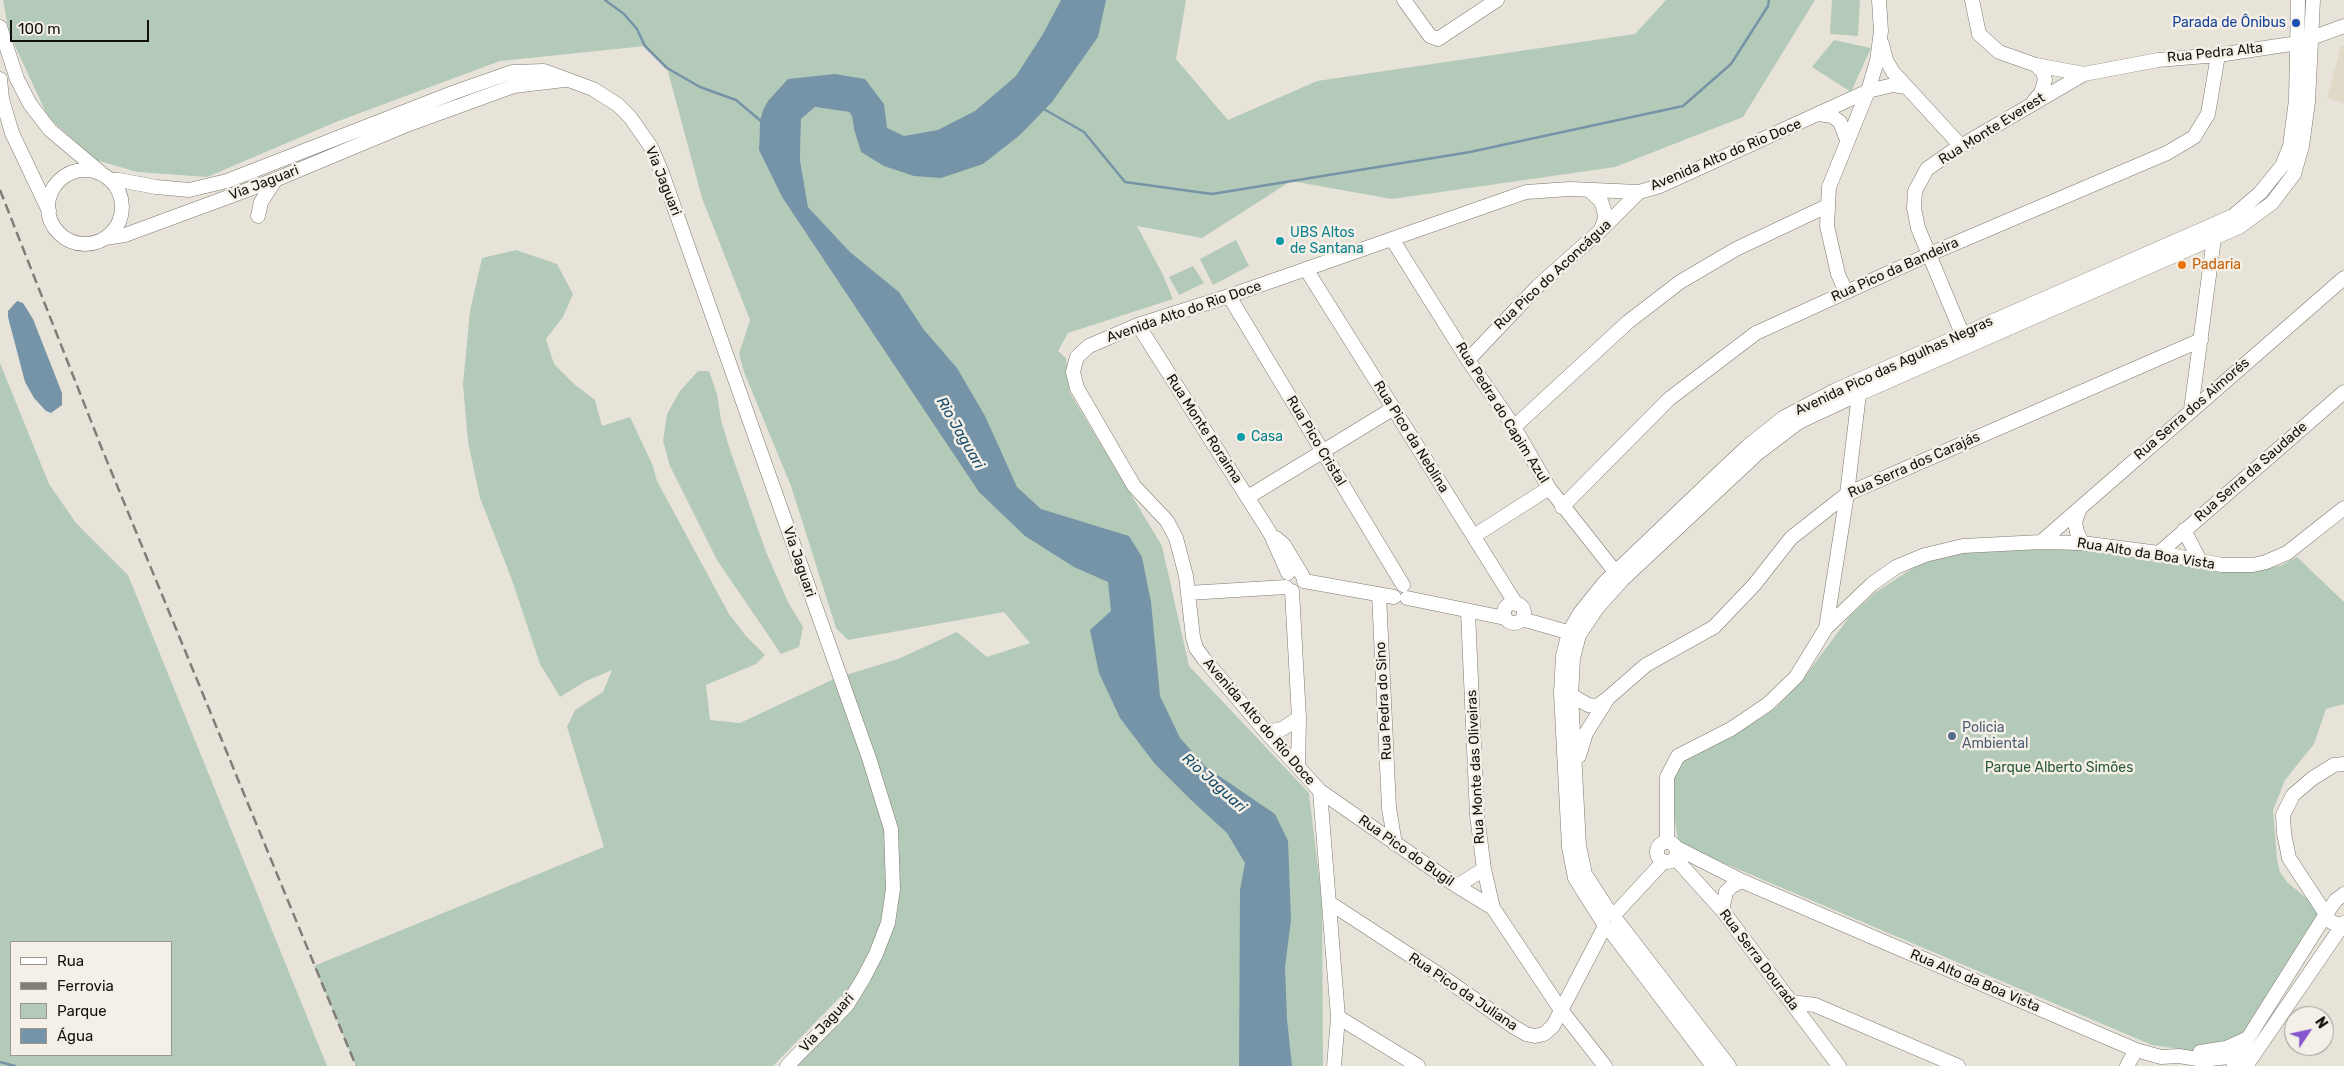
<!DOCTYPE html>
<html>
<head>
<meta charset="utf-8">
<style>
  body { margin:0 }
  #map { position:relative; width:2344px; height:1066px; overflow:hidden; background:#e8e3d9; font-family:Rubik,sans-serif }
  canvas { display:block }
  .legend { position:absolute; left:10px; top:941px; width:162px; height:115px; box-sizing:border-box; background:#f5f0e7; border:1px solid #9b9790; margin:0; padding:6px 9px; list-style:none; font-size:15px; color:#13110e }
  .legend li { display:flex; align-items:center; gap:10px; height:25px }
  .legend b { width:25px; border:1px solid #9b9790 }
  .north { position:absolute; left:2284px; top:1006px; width:50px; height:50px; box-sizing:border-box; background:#f5f0e7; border:1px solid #9b9790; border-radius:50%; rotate:56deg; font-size:14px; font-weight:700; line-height:20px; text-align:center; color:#13110e }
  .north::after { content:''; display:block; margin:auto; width:18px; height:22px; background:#8555ce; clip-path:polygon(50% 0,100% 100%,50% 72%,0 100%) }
  .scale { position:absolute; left:10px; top:20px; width:139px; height:22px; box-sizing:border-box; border:2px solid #13110e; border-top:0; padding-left:6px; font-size:15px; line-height:18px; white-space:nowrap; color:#13110e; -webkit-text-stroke:4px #f5f0e7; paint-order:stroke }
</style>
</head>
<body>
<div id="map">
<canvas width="2344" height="1066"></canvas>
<ul class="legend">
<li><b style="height:6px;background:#fff"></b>Rua</li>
<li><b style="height:6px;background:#817d77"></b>Ferrovia</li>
<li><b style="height:14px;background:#b4cab8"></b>Parque</li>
<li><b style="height:14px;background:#7694a7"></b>Água</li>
</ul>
<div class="north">N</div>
<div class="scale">100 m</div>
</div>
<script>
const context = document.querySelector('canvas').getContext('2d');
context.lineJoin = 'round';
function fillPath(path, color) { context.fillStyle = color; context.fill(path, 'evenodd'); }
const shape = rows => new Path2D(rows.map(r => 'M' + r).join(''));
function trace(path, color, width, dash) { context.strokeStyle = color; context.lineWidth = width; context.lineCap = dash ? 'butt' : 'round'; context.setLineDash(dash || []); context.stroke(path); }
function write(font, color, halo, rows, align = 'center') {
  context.font = font + ' Rubik,sans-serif'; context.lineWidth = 5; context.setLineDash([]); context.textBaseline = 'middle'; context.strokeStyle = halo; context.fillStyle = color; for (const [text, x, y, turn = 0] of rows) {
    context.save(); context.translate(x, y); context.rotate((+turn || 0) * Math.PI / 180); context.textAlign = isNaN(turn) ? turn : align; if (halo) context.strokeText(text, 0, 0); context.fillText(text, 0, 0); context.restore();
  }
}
fillPath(shape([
  [2341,46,2344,46,2344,103,2327,98]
]), '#e1d9c8');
fillPath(shape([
  [3,0,1186,0,1176,59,1228,120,1317,81,1635,34,1666,0,1815,0,1743,117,1615,167,1392,199,1291,181,1202,238,1137,226,1162,273,1173,299,1068,333,1058,351,1066,358,1070,393,1162,546,1189,666,1309,793,1322,902,1323,1066,796,1066,855,1004,841,996,773,1066,356,1066,314,966,604,847,567,727,575,710,603,692,612,670,586,681,560,697,540,664,512,580,480,498,468,442,463,384,470,311,482,258,516,250,557,264,573,294,563,317,546,339,554,364,574,384,595,400,602,426,630,417,653,466,657,481,729,614,746,636,765,655,756,664,706,685,710,720,740,723,836,678,898,659,957,632,987,657,1030,643,1004,612,848,640,836,628,791,486,744,372,739,354,750,320,702,198,667,68,645,46,500,61,336,122,207,177,137,172,96,160,48,117,9,33],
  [768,101,884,104,878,140,854,129,852,116,849,112,815,107,801,119,800,160,808,207,850,252,899,292,907,304,864,318,782,197,759,150,760,121],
  [1832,0,1860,0,1858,36,1830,34],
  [1834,40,1871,48,1851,92,1812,67],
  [1236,240,1249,266,1213,285,1200,259],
  [1193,266,1204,283,1179,295,1169,277],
  [0,363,49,484,76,523,128,575,327,1066,0,1066],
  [11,942,171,942,171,1055,11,1055],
  [698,371,709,371,717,394,721,420,729,447,766,552,788,602,803,627,799,647,781,654,717,560,670,466,663,441,667,414,680,391],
  [2072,549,2238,572,2280,566,2297,557,2344,602,2344,704,2326,709,2314,744,2285,780,2273,810,2277,860,2280,872,2287,882,2316,906,2320,915,2247,1035,2220,1046,2193,1051,2152,1045,1693,850,1678,840,1674,815,1672,781,1674,773,1685,759,1749,726,1776,708,1803,679,1850,616,1876,592,1921,563,1939,556,1972,551]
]), '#b4cab8');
fillPath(shape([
  [1061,0,1106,0,1098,37,1052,102,1020,135,983,164,941,178,914,176,884,166,861,152,854,129,852,116,849,112,815,107,801,119,800,160,808,207,850,252,899,292,924,330,957,368,985,416,1017,487,1041,509,1129,536,1142,557,1151,602,1160,696,1180,738,1206,767,1275,814,1288,841,1291,920,1285,967,1287,1019,1292,1066,1239,1066,1240,890,1245,863,1227,833,1191,800,1155,764,1120,718,1099,673,1090,630,1111,611,1108,582,1074,567,1025,536,979,492,782,197,759,150,760,121,763,110,768,101,788,79,835,74,865,79,884,104,887,128,904,136,938,130,975,111,1016,76,1043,34],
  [17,301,23,303,33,319,62,393,62,405,51,413,46,411,34,398,25,382,8,317,8,311]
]), '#7694a7');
trace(shape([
  [605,0,624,14,637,29,645,46,667,68,700,87,736,100,762,122],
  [1042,108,1084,132,1125,182,1212,194,1470,152,1683,106,1731,64,1768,6,1769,0],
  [0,1062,15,1066]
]), '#7694a7', 2.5);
const minor = shape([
  [1404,0,1430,36,1438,39,1497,0],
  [1972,0,1979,34,1999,52,2036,65,2084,74],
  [0,27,17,79,30,104,50,130,100,172],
  [1882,44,1886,60,1893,72,1961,146],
  [0,79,2,99,12,133,49,211],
  [2034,101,2041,93,2045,80,2043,72,2036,65],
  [1819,114,1832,116,1840,122,1847,140],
  '48 207a37 37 0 1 1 74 0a37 37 0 1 1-74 0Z',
  [111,180,119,180,156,187,189,190,227,181,455,92,512,72,544,71,593,89,618,105,630,117,651,147,662,173,869,758,891,829,893,889,888,923,876,954,863,979,847,1005,787,1066],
  [1590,191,1601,201,1604,210,1605,219,1601,229],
  [258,216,261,202,276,179],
  [105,238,125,235,277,179,404,126,514,86,564,80],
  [1392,239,1468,360,1514,427,1549,488,1620,578],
  [1306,269,1516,604],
  [1846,292,1838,274,1827,226,1829,187,1868,91,1893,85,1906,87],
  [1229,296,1403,585],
  [1138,325,1270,533,1288,573],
  [1966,343,1918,228,1914,208,1915,191,1927,169,1954,150,2084,74,2158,60,2218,55,2298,43,2344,26],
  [1468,360,1539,285,1600,231,1639,192],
  [2191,410,2214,238],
  [1514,427,1628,322,1680,282,1736,249,1827,206],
  [1248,497,1394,408],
  [1562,507,1669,399,1756,333,1930,254,2167,153,2194,137,2208,114,2218,55],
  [2080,508,2075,522,2077,532,2082,543],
  [2184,530,2200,561],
  [1474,536,1549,488],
  [1276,538,1284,545,1302,575],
  [2041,542,2344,278],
  [2159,553,2344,392],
  [1304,581,1394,597],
  [1292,591,1299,718,1298,767],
  [1188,593,1286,587],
  [1379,594,1389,808,1395,844],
  [1407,598,1505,618],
  '1504 613a10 10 0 1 1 20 0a10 10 0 1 1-20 0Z',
  [1468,612,1477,815,1484,869,1493,908,1561,1010,1605,1066],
  [1522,619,1578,635],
  [1826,628,1847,494,1859,394],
  [1571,695,1588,705,1597,706,1607,699],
  [1266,732,1282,729,1299,718],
  [1579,756,1586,733,1608,698,1646,665,1714,627,1754,585,1791,538,1847,494,2201,340],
  [2344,764,2334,765,2313,778,2293,795,2283,815,2284,833,2289,858,2331,922,2344,926],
  [1320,791,1457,886,1493,908],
  [1667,842,1667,777,1678,756,1731,729,1768,704,1796,677,1826,628,1872,584,1896,567,1925,555,1963,546,2041,542,2082,543,2159,553,2222,565,2253,565,2266,562,2287,553,2344,508],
  '1657 852a10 10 0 1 1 20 0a10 10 0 1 1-20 0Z',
  [1675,847,1742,881,2136,1050,2161,1057,2179,1056,2203,1060,2237,1056,2253,1056],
  [1675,858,1722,910,1839,1066],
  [1457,886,1484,869],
  [1330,903,1440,975,1514,1027,1526,1034,1535,1036,1544,1034,1553,1026,1605,926],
  [1722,910,1726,892,1732,886,1742,881],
  [1611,914,1585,874,1579,846,1571,695,1573,658,1579,635,1597,608,1622,580,1758,453,1799,422,1859,394,2239,227,2272,203,2294,174,2302,146,2308,102,2313,0],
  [1614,915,1664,861],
  [1618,922,1729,1066],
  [1604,924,1575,878,1569,847,1561,693,1563,656,1569,632,1580,613,1604,583,1718,474,1748,446,1783,418,1836,390,2233,216,2260,193,2282,166,2290,146,2296,100,2298,0],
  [1609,929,1713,1066],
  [1791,1002,1815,1005,1958,1066],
  [1338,1017,1418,1066],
  [2200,1052,2226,1048,2248,1038],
  [2233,1062,2326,914,2336,900,2344,894],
  [1334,1066,1338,1017,1320,791,1266,732,1204,659,1196,648,1193,637,1186,576,1176,538,1167,521,1134,486,1077,388,1073,372,1077,357,1089,346,1138,325,1229,296,1526,192,1570,189,1639,192,1660,186,1868,91,1877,61,1881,31,1879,0],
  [2127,1066,2136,1050],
  [2246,1066,2344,923]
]);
trace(minor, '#7e7971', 15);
trace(minor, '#fff', 14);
trace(shape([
  [0,190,102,449,356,1066]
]), '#817d77', 2.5, [10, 5]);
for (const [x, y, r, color] of [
  [2296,23,5,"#1a4fb4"],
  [1280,241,5,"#0f9aa8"],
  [2182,265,5,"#e8710a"],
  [1241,437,5,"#0f9aa8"],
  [1952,736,5,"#5c6f8a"]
]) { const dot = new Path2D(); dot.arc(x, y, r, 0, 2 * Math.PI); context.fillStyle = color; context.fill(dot); trace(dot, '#f5f0e7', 2); }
write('14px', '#164399', '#f5f0e7', [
  ["Parada de Ônibus",2286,23]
], 'right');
write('14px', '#13110e', '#f5f0e7', [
  ["Rua Pedra Alta",2215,53,-6],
  ["Rua Monte Everest",1992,129,-32],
  ["Avenida Alto do Rio Doce",1726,155,-23],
  ["Via Jaguari",663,181,68],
  ["Via Jaguari",264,183,-21],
  ["Rua Pico da Bandeira",1895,270,-24],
  ["Rua Pico do Aconcágua",1553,275,-43],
  ["Avenida Alto do Rio Doce",1184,312,-19],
  ["Avenida Pico das Agulhas Negras",1894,366,-25],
  ["Rua Serra dos Aimorés",2192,409,-41],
  ["Rua Pedra do Capim Azul",1502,413,58],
  ["Rua Monte Roraima",1204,429,57],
  ["Rua Pico da Neblina",1411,437,58],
  ["Rua Pico Cristal",1316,441,59],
  ["Rua Serra dos Carajás",1914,465,-24],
  ["Rua Serra da Saudade",2251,472,-41],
  ["Rua Alto da Boa Vista",2146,554,9],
  ["Via Jaguari",799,562,71],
  ["Rua Pedra do Sino",1384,701,-93],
  ["Avenida Alto do Rio Doce",1259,722,49],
  ["Rua Monte das Oliveiras",1476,767,-93],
  ["Rua Pico do Bugil",1406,851,35],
  ["Rua Serra Dourada",1759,960,53],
  ["Rua Alto da Boa Vista",1975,981,23],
  ["Rua Pico da Juliana",1463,992,34],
  ["Via Jaguari",827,1023,-48]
]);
write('14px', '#0d838f', '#f5f0e7', [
  ["UBS Altos",1290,233],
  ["de Santana",1290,249],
  ["Casa",1251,437]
], 'left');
write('14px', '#c56008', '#f5f0e7', [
  ["Padaria",2192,265]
], 'left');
write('14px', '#4e5e75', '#f5f0e7', [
  ["Policia",1962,728],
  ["Ambiental",1962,744]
], 'left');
write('14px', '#2c5a3a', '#f5f0e7', [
  ["Parque Alberto Simões",2059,768]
]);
write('italic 15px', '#174d6a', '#f5f0e7', [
  ["Rio Jaguari",960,433,60],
  ["Rio Jaguari",1214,783,42]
]);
</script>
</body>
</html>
